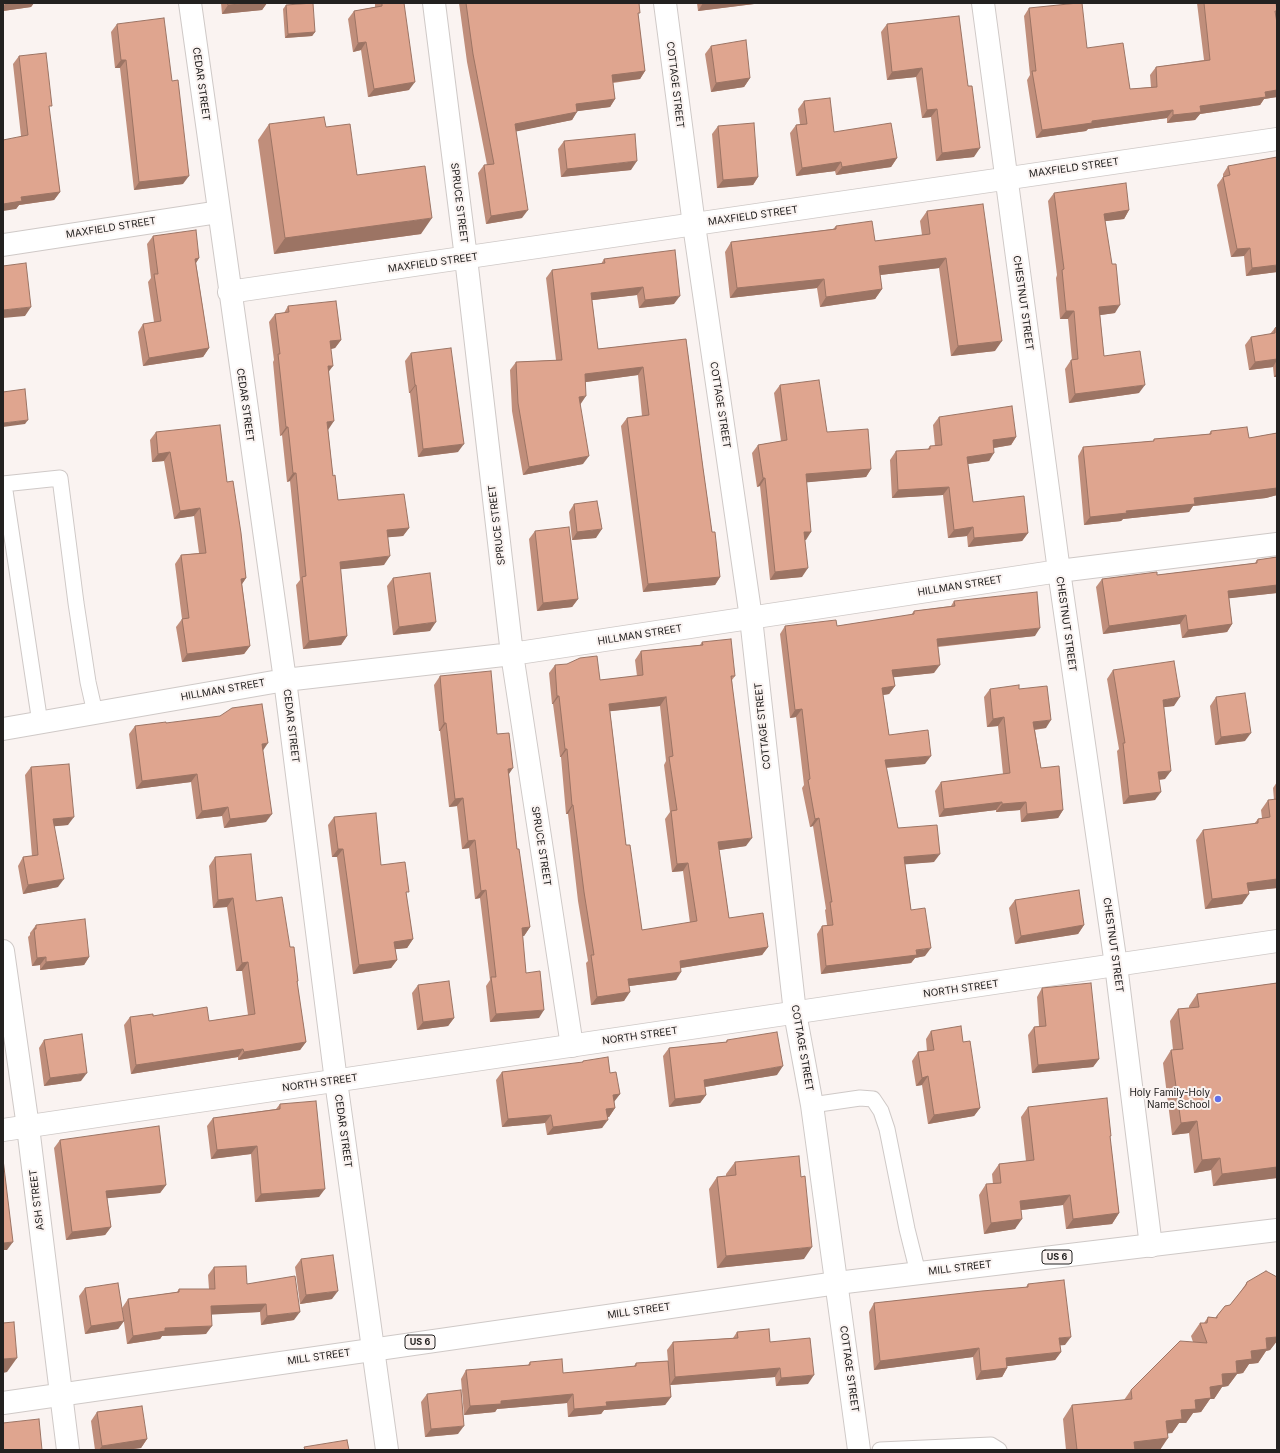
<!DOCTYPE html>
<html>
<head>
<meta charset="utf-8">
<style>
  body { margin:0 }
  #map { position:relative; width:1280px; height:1453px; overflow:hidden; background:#faf3f1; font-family:Inter,sans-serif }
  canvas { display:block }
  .frame { position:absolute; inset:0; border:4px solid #232120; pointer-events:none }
</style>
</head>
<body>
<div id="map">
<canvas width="1280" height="1453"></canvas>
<div class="frame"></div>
</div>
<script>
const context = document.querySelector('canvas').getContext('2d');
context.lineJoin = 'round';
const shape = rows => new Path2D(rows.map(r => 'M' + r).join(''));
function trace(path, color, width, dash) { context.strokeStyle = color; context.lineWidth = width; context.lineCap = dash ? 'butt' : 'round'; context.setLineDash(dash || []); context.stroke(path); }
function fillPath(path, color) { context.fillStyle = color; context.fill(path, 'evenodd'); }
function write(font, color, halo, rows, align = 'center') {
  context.font = font + ' Inter,sans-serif'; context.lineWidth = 4; context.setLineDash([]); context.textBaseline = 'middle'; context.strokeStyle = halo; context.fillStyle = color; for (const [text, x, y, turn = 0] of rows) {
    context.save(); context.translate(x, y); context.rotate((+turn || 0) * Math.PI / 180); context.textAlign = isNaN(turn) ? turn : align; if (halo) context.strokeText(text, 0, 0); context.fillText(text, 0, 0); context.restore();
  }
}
const service = shape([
  [3,484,60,478,76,603,88,682,95,713],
  [4,484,40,723],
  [812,1105,860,1098,873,1099,881,1111,887,1129,907,1229,918,1273],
  [880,1450,991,1445,999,1450]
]);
const minor = shape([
  [190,3,285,680,336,1081,387,1450],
  [434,3,466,258,512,654,572,1046],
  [983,3,1059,571,1116,965,1151,1246],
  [3,245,219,212],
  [229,292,1277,139],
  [3,729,285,680,512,654,1059,571,1277,544],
  [3,951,28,1127,68,1450]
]);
const tertiary = shape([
  [3,1130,1277,941]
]);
const secondary = shape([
  [665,3,694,225,751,618,795,1013,812,1105,859,1450]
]);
const primary = shape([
  [3,1403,837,1283,1277,1230]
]);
trace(service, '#cfc9c7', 17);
trace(minor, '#cfc9c7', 24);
trace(tertiary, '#cfc9c7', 24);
trace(secondary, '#cfc9c7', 24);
trace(primary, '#cfc9c7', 24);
trace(service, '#fff', 15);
trace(minor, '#fff', 22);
trace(tertiary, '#fff', 22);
trace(secondary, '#fff', 22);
trace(primary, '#fff', 22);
fillPath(shape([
  [3,3,34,3,31,7,3,11],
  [221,3,267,3,262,10,222,14],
  [375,3,404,3,409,90,368,97,361,50,353,52,348,19,354,11,375,7],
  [459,3,639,3,638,16,645,71,640,79,613,83,615,99,610,107,577,111,572,120,516,131,522,218,486,224,478,173,484,165,487,165,467,62],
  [697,3,762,3,698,11],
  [1197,3,1276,3,1277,11,1276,14,1277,23,1277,97,1264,99,1260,105,1200,114,1195,120,1167,123,1167,118,1088,129,1086,131,1036,138,1027,80,1030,75,1024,16,1029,8,1087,48,1130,89,1151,87,1150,75,1156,67,1204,60],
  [286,5,315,32,312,36,285,38,283,9],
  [959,16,974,157,936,161,931,117,922,118,916,77,887,80,881,32,887,24],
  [117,24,183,184,134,190,120,68,115,68,111,32],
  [711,46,750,78,744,87,711,92,705,54],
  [19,56,49,110,60,192,54,200,19,205,16,209,21,136,13,64],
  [804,101,834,132,897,158,891,167,836,175,835,171,796,176,790,133,796,125,800,124,798,109],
  [269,124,326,127,357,175,421,234,274,254,258,140],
  [718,126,758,177,753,185,717,188,712,134],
  [564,141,631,170,561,177,558,149],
  [1228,166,1277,272,1246,276,1244,256,1231,257,1217,185,1223,177,1223,174],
  [1054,193,1129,210,1124,219,1105,221,1115,313,1100,315,1104,356,1139,393,1069,403,1065,369,1071,360,1072,360,1068,319,1060,319,1056,278,1057,275,1048,201],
  [927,211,995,351,951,356,939,268,880,275,882,289,875,299,820,307,817,288,730,298,725,252,731,242,833,229,836,226,875,241,922,235,920,221],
  [153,236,199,258,196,263,209,348,203,357,143,366,138,332,143,324,154,322,148,282,151,278,147,244],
  [604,259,674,304,639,308,637,295,592,300,598,349,686,339,703,468,712,532,720,577,715,585,643,592,621,426,627,418,642,416,638,375,585,382,580,404,583,464,523,475,512,411,510,370,516,362,556,360,546,278,552,270,601,264],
  [288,306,341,340,335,348,331,349,329,371,328,430,333,476,338,500,409,528,403,536,388,537,384,565,340,569,347,636,341,645,303,649,296,585,300,580,290,481,287,482,282,435,280,436,273,362,274,360,269,322,275,314,284,313],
  [1277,327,1277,377,1274,377,1273,367,1249,370,1245,345,1251,337,1270,334,1275,328],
  [411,353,458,452,418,457,410,393,409,393,405,361],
  [780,385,827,432,871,469,866,477,807,482,806,540,805,540,802,577,770,580,760,486,757,487,752,453,758,445,781,441,774,393],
  [939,417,1016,437,1011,445,994,448,989,461,968,464,973,502,1028,533,1022,541,968,547,967,536,948,538,943,495,892,498,890,460,896,451,927,450,930,446,935,446,933,425],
  [1211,431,1249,438,1277,433,1277,495,1266,498,1193,506,1189,512,1123,519,1121,521,1084,525,1078,456,1083,447,1153,441,1154,439,1209,434],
  [156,432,227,482,246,578,242,584,250,646,244,654,182,662,176,627,182,619,175,564,181,555,199,553,194,516,174,519,164,461,152,462,150,440],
  [574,504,596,538,572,540,569,512],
  [535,531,578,599,572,607,537,611,529,539],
  [1277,557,1277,593,1229,598,1232,624,1227,632,1182,638,1180,624,1103,634,1096,587,1102,579,1157,575,1255,563,1257,560],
  [393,578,430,631,393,635,387,586],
  [954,601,1035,636,938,647,934,673,894,677,895,686,889,694,883,695,889,735,925,764,886,768,898,828,934,862,905,864,911,910,925,956,915,958,911,963,821,974,817,934,822,926,827,925,825,910,826,909,813,826,810,827,802,788,804,785,796,717,790,718,780,634,785,626,837,626,911,615,914,611,951,606],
  [702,642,735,676,732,680,746,846,719,850,729,918,768,947,762,955,681,968,676,980,629,986,624,1001,591,1005,586,963,588,961,578,901,568,814,566,814,561,757,560,757,553,704,552,704,549,673,555,665,600,680,637,676,635,660,641,651,700,645],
  [660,706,666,761,664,765,670,812,665,819,672,872,683,871,690,923,642,930,626,845,610,711],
  [1113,670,1174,706,1164,707,1165,779,1159,780,1155,800,1123,804,1117,751,1119,749,1107,679],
  [440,676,497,734,509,775,517,849,530,927,524,936,522,936,526,973,539,1018,490,1022,486,986,490,980,480,898,475,899,469,848,462,849,457,806,449,807,440,731,439,731,434,685],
  [990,689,1019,689,1046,728,1035,730,1041,768,1063,810,1058,818,1021,822,1020,810,996,812,996,810,939,817,935,791,941,782,1003,774,998,726,987,727,984,697],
  [1216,697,1245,741,1215,745,1210,706],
  [166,723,263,750,266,822,224,828,222,816,196,819,191,782,136,789,129,734,135,726],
  [31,767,68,825,54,826,58,887,23,894,18,866,23,857,32,856,25,775],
  [1277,782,1277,888,1248,891,1242,904,1205,909,1196,840,1203,830,1254,824,1258,819,1262,818,1261,810,1268,800,1274,800,1273,788],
  [334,817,381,865,406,895,413,939,407,948,395,949,397,960,391,968,353,974,337,857,332,857,328,825],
  [215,857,256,901,290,947,298,981,297,983,306,1042,300,1050,238,1060,238,1057,131,1074,124,1025,130,1017,153,1016,209,1021,248,1015,242,971,236,971,227,907,213,908,209,866],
  [1015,900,1084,925,1078,934,1015,944,1009,908],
  [36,925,89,957,84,965,40,970,40,965,32,966,28,937,30,935,30,933],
  [1277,983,1277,1178,1213,1186,1211,1170,1194,1173,1189,1133,1172,1135,1163,1063,1171,1050,1173,1050,1170,1021,1178,1009,1189,1008,1189,1006,1197,994],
  [418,985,454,1018,448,1026,417,1030,412,993],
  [1042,988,1099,1059,1093,1067,1032,1073,1028,1035,1034,1027,1039,1026,1037,997],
  [931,1031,963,1042,980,1108,974,1116,928,1124,922,1085,916,1086,912,1061,918,1052,927,1051,926,1039],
  [44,1040,81,1081,44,1086,39,1048],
  [727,1040,777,1075,705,1087,706,1095,700,1103,669,1107,663,1056,669,1048,726,1042],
  [583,1061,610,1073,620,1094,614,1101,615,1108,609,1117,607,1117,602,1128,547,1135,545,1123,502,1127,496,1080,502,1072,582,1063],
  [280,1104,319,1197,255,1202,251,1154,211,1159,207,1126,213,1118,276,1109],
  [1028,1107,1110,1137,1119,1213,1112,1224,1066,1229,1063,1205,1021,1210,1015,1229,984,1234,979,1195,986,1184,993,1184,992,1174,999,1164,1026,1161,1021,1117],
  [60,1140,166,1185,160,1193,107,1198,111,1227,105,1235,66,1240,54,1148],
  [735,1162,804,1259,717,1268,709,1189,717,1177,726,1176,726,1174],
  [301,1259,332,1299,300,1304,295,1267],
  [214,1267,247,1284,294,1320,261,1325,260,1312,211,1314,206,1334,162,1336,160,1339,127,1344,122,1308,128,1299,177,1292,179,1289,209,1289,208,1275],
  [1277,1277,1277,1341,1270,1350,1266,1351,1258,1363,1249,1364,1243,1373,1237,1374,1228,1386,1222,1387,1214,1399,1210,1399,1201,1412,1193,1413,1186,1423,1179,1423,1172,1433,1167,1433,1160,1450,1066,1450,1063,1419,1072,1405,1124,1400,1131,1390,1193,1342,1191,1336,1200,1323,1204,1323,1208,1317,1215,1318,1225,1306,1230,1305,1237,1297,1247,1282],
  [1028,1284,1065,1345,1060,1345,1061,1352,1055,1360,1007,1366,1007,1368,1002,1377,976,1380,973,1357,874,1370,869,1312,874,1303,1026,1287],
  [85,1288,124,1321,118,1329,85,1334,79,1296],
  [737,1332,770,1342,808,1384,776,1386,775,1377,670,1385,671,1397,665,1405,604,1410,601,1414,568,1417,567,1403,497,1409,495,1412,464,1415,461,1379,466,1370,528,1365,530,1362,563,1373,634,1366,636,1363,668,1361,667,1350,673,1342,733,1338],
  [427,1394,458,1434,425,1437,421,1402],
  [97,1412,147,1439,141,1448,125,1450,95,1450,91,1421]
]), '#c08e7b');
fillPath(shape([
  [6,3,34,3,31,7,3,11,3,7],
  [254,3,267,3,262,10,222,14,228,5],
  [703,3,762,3,698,11],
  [315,32,312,36,285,38,288,34],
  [366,42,361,50,353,52,358,43],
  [121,60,126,60,120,68,115,68],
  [922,68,916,77,887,80,892,72],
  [645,71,640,79,606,83,612,75],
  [750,78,744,87,711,92,716,83],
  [415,82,409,90,368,97,374,89],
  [1277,90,1277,97,1264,99,1260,105,1200,114,1195,120,1167,123,1173,115,1200,106,1265,92],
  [615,99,610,107,571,112,576,104],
  [937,109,931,117,922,118,927,110],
  [1173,110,1167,118,1088,129,1086,131,1036,138,1042,130,1092,121],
  [577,112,572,120,509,133,515,124],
  [980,148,974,157,936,161,942,153],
  [897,158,891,167,836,175,842,167],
  [637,161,631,170,561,177,567,169],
  [841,162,835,171,796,176,802,168],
  [189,176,183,184,134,190,139,182],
  [758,177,753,185,717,188,723,180],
  [60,192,54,200,19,205,16,209,3,211,3,204,21,197],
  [528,210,522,218,486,224,491,216],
  [1129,210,1124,219,1098,222,1104,214],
  [432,218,421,234,274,254,285,238],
  [1250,248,1244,256,1231,257,1237,249],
  [199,258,194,266,195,259],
  [946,258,939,268,872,276,879,266],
  [1277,265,1277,272,1246,276,1252,268],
  [824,279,817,288,730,298,737,288],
  [643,287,637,295,585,301,591,293],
  [882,289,875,299,820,307,826,297],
  [680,296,674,304,639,308,645,300],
  [1120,305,1115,313,1094,316,1099,307],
  [31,307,25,316,3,318,3,310],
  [1066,311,1074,311,1068,319,1060,319],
  [341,340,335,348,325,350,330,341],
  [1002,341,995,351,951,356,958,346],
  [209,348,203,357,143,366,149,358],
  [1277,359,1277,360,1273,367,1249,370,1255,362],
  [328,366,333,366,327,374],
  [643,367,638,375,579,383,585,374],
  [1277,373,1277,377,1274,377],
  [415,385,416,385,410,393,409,393],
  [1145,385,1139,393,1069,403,1075,394],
  [586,396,580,405,579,397],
  [28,420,25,424,3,427,3,423],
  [334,421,328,430,327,422],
  [286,427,288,427,282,435,280,436],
  [1016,437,1011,445,987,449,993,440],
  [464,444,458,452,418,457,423,449],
  [170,452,164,461,152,462,158,454],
  [994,453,989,461,961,465,967,457],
  [589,456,583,464,523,475,529,467],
  [871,469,866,477,800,483,806,474],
  [293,473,296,473,290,481,287,482],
  [763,478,765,478,760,486,757,487],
  [949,487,943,495,892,498,898,490],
  [1277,488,1277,495,1266,498,1193,506,1189,512,1123,519,1121,521,1084,525,1090,517,1194,498],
  [200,508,194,516,174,519,180,511],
  [973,527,967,536,948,538,954,530],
  [409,528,403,536,381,538,387,530],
  [602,529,596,538,572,540,577,532],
  [804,532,811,532,806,540,798,541],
  [1028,533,1022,541,968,547,974,538],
  [390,556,384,565,334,570,340,562],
  [808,568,802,577,770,580,775,572],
  [720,577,715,585,643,592,648,584],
  [246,578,240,587,241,579],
  [1277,585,1277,593,1223,599,1228,591],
  [578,599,572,607,537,611,543,603],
  [1186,615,1180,624,1103,634,1109,626],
  [436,622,430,631,393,635,399,627],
  [1232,624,1227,632,1182,638,1188,630],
  [1040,628,1035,636,931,647,937,639],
  [347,636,341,645,303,649,309,641],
  [250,646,244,654,182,662,187,654],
  [940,665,934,673,887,678,892,670],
  [895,686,889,694,877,696,882,688],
  [557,696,559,696,553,704,552,704],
  [666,697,660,706,603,712,609,704],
  [1180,697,1174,706,1157,708,1163,700],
  [802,709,796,717,790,718,795,710],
  [1004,717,998,726,987,727,993,719],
  [1051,720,1046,728,1028,730,1033,722],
  [444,723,446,723,440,731,439,731],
  [1251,733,1245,741,1215,745,1221,737],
  [268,743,262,752,262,744],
  [565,749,567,749,561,757,560,757],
  [931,756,925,764,880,768,885,760],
  [513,768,507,777,508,769],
  [1171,771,1165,779,1153,780,1158,772],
  [197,774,191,782,136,789,142,781],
  [1161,792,1155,800,1123,804,1129,796],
  [463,798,457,806,449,807,455,799],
  [1002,802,996,810,939,817,944,809],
  [1026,802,1020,810,996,812,1002,804],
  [572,805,573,805,568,814,566,814],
  [228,807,222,816,196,819,202,811],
  [1063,810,1058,818,1021,822,1027,814],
  [272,814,266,822,224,828,230,819],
  [74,817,68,825,47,827,53,819],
  [819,818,813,826,810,827,815,819],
  [752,838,746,846,713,851,718,842],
  [475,840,469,848,462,849,468,841],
  [338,849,343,849,337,857,332,857],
  [940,854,934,862,898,865,904,857],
  [688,863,683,871,672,872,677,864],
  [64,879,58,887,23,894,28,885],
  [1277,879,1277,888,1240,892,1247,883],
  [486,890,480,898,475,899,481,891],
  [1249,894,1242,904,1205,909,1212,899],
  [233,898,227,907,213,908,218,900],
  [1084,925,1078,934,1015,944,1021,936],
  [530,927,524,936,516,936,522,928],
  [413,939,407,948,388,950,394,942],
  [768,947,762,955,674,969,680,961],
  [931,948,925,956,915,958,911,963,821,974,826,966],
  [46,957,40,965,32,966,37,958],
  [89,957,84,965,40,970,46,962],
  [397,960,391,968,353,974,359,965],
  [248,962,242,971,236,971,242,963],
  [681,972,676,980,622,987,628,979],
  [630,992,624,1001,591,1005,597,997],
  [544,1010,539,1018,490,1022,496,1014],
  [454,1018,448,1026,417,1030,423,1022],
  [306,1042,300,1050,238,1060,244,1052],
  [243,1049,238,1057,131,1074,136,1065],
  [1099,1059,1093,1067,1032,1073,1038,1065],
  [783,1066,777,1075,698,1088,704,1080],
  [87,1073,81,1081,44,1086,50,1078],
  [928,1076,922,1085,916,1086,922,1078],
  [620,1094,614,1102,613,1095],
  [706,1095,700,1103,669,1107,675,1099],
  [615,1108,609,1117,600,1118,606,1109],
  [980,1108,974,1116,928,1124,934,1115],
  [551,1115,545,1123,502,1127,508,1119],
  [608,1120,602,1128,547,1135,553,1127],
  [1197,1121,1189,1133,1172,1135,1181,1123],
  [257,1146,251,1154,211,1159,217,1150],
  [1220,1158,1211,1170,1194,1173,1202,1160],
  [1277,1167,1277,1178,1213,1186,1222,1174],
  [166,1185,160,1193,100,1199,106,1191],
  [325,1189,319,1197,255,1202,261,1194],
  [1070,1195,1063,1205,1013,1211,1020,1201],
  [1119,1213,1112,1224,1066,1229,1073,1219],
  [1022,1219,1015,1229,984,1234,991,1223],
  [111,1227,105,1235,66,1240,72,1232],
  [13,1242,7,1250,3,1250,3,1243],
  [812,1247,804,1259,717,1268,726,1256],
  [338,1291,332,1299,300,1304,306,1295],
  [266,1304,260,1312,205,1315,211,1306],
  [300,1312,294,1320,261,1325,267,1316],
  [124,1321,118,1329,85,1334,91,1326],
  [212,1326,206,1334,162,1336,160,1339,127,1344,133,1336,165,1328],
  [1071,1337,1065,1345,1054,1346,1059,1338],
  [1277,1337,1277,1341,1270,1350,1266,1351,1258,1363,1249,1364,1243,1373,1237,1374,1228,1386,1222,1387,1214,1399,1210,1399,1201,1412,1193,1413,1186,1423,1179,1423,1172,1433,1156,1435,1166,1421,1195,1400,1210,1387,1236,1361,1251,1351,1266,1338],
  [979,1348,973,1357,874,1370,880,1361],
  [1061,1352,1055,1360,1001,1367,1006,1358],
  [17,1358,7,1372,3,1373,3,1359],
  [780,1368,775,1377,670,1385,675,1377],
  [1007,1368,1002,1377,976,1380,981,1371],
  [814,1375,808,1384,776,1386,781,1378],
  [573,1394,567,1403,497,1409,495,1412,464,1415,470,1406,501,1401],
  [671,1397,665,1405,604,1410,601,1414,568,1417,574,1409,606,1402],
  [464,1426,458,1434,425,1437,431,1429],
  [1168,1438,1160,1450,1128,1450,1134,1442],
  [147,1439,141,1448,125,1450,99,1450,102,1446]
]), '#9c7464');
const building = shape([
  [227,3,254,3,228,5,227,3],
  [313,3,315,32,288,34,286,5,313,3],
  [382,3,404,3,415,82,374,89,366,42,358,43,354,11,382,6,382,3],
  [466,3,639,3,640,13,638,13,645,71,612,75,615,99,576,104,577,112,515,124,528,210,491,216,484,165,494,164,473,54,466,3],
  [1078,3,1082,3,1087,48,1123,43,1130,89,1157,87,1156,67,1210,60,1204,3,1276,3,1277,11,1275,11,1277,23,1277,90,1265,92,1266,97,1200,106,1201,112,1173,115,1173,110,1092,121,1092,123,1042,130,1032,71,1036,71,1029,8,1078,3],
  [959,16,968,86,972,86,980,148,942,153,937,109,927,110,922,68,892,72,887,24,959,16],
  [164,18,172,81,178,80,189,176,139,182,126,60,121,60,117,24,164,18],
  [746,40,750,78,716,83,711,46,746,40],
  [46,53,52,106,49,106,60,192,21,197,22,201,3,204,3,140,28,135,19,56,46,53],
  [830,98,834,132,891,123,897,158,842,167,841,162,802,168,796,125,807,124,804,101,830,98],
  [324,117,326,127,350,124,357,175,425,166,432,218,285,238,269,124,324,117],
  [754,123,758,177,723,180,718,126,754,123],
  [635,134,637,161,567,169,564,141,635,134],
  [1277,157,1277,265,1252,268,1250,248,1237,249,1223,177,1230,175,1228,166,1277,157],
  [1126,183,1129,210,1104,214,1112,264,1116,264,1120,305,1099,307,1104,356,1140,351,1145,385,1075,394,1071,360,1078,359,1074,311,1066,311,1062,270,1064,269,1054,193,1126,183],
  [983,204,1002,341,958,346,946,258,879,266,882,289,826,297,824,279,737,288,731,242,836,229,836,226,872,221,875,241,930,234,927,211,983,204],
  [196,230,199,258,195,259,209,348,149,358,143,324,161,321,154,274,158,274,153,236,196,230],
  [675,250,680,296,645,300,643,287,591,293,598,349,686,339,703,468,712,532,715,532,720,577,648,584,627,418,649,415,643,367,585,374,586,396,579,397,589,456,529,467,518,403,516,362,562,360,552,270,605,263,604,259,675,250],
  [26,263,31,307,3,310,3,266,26,263],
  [336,301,341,340,330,341,333,366,328,366,334,421,327,422,333,476,335,475,338,500,404,494,409,528,387,530,390,556,340,562,347,636,309,641,302,577,306,576,296,473,293,473,288,427,286,427,278,354,280,354,275,314,289,312,288,306,336,301],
  [1277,327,1277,359,1255,362,1251,337,1275,333,1275,328,1277,327],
  [451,348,464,444,423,449,416,385,415,385,411,353,451,348],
  [819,380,827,432,868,429,871,469,806,474,811,532,804,532,808,568,775,572,765,478,763,478,758,445,787,440,780,385,819,380],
  [25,389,28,420,3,423,3,392,25,389],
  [1012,406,1016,437,993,440,994,453,967,457,973,502,1024,496,1028,533,974,538,973,527,954,530,949,487,898,490,896,451,930,449,930,446,942,445,939,417,1012,406],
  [220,425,227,482,233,481,241,533,246,578,241,579,250,646,187,654,182,619,189,618,181,555,206,553,200,508,180,511,170,452,158,454,156,432,220,425],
  [1247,427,1249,438,1277,433,1277,488,1194,498,1195,504,1126,511,1127,513,1090,517,1083,447,1154,441,1154,439,1211,434,1211,431,1247,427],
  [597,501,602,529,577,532,574,504,597,501],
  [569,527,578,599,543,603,535,531,569,527],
  [1277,557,1277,585,1228,591,1232,624,1188,630,1186,615,1109,626,1102,579,1157,572,1157,575,1257,563,1257,560,1277,557],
  [430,573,436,622,399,627,393,578,430,573],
  [1037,592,1040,628,937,639,940,665,892,670,895,686,882,688,889,735,928,730,931,756,885,760,898,828,937,825,940,854,904,857,911,910,925,908,931,948,916,950,917,955,826,966,822,926,833,925,830,902,832,902,819,818,815,819,808,780,810,779,802,709,795,710,785,626,836,620,837,626,914,614,914,611,955,606,954,601,1037,592],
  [731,639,735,676,731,676,752,838,718,842,729,918,763,913,768,947,680,961,681,972,628,979,630,992,597,997,591,955,594,955,584,892,573,805,572,805,567,749,565,749,559,696,557,696,555,665,567,664,580,658,597,656,600,680,643,675,641,651,703,645,702,642,731,639],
  [666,697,673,756,669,757,677,810,671,811,677,864,688,863,697,921,642,930,630,845,626,845,609,704,666,697],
  [1174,661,1180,697,1163,700,1171,771,1158,772,1161,792,1129,796,1123,743,1125,743,1113,670,1174,661],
  [491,671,497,734,509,733,513,768,508,769,517,849,519,849,530,927,522,928,526,973,540,971,544,1010,496,1014,491,977,496,977,486,890,481,891,475,840,468,841,463,798,455,799,446,723,444,723,440,676,491,671],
  [1019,685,1019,689,1047,686,1051,720,1033,722,1041,768,1059,766,1063,810,1027,814,1026,802,1002,804,1002,802,944,809,941,782,1010,773,1004,717,993,719,990,689,1019,685],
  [1245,693,1251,733,1221,737,1216,697,1245,693],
  [262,704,268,743,262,744,272,814,230,819,228,807,202,811,197,774,142,781,135,726,166,722,166,723,220,716,232,708,262,704],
  [69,764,74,817,53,819,64,879,28,885,23,857,38,855,31,767,69,764],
  [1277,799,1277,879,1247,883,1249,894,1212,899,1203,830,1258,823,1258,819,1270,817,1268,800,1277,799],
  [376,813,381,865,405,862,409,892,406,892,413,939,394,942,397,960,359,965,343,849,338,849,334,817,376,813],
  [251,854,256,901,282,897,290,947,294,947,298,981,297,981,306,1042,244,1052,243,1049,136,1065,130,1017,153,1014,153,1016,207,1007,209,1021,255,1014,248,962,242,963,233,898,218,900,215,857,251,854],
  [1079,890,1084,925,1021,936,1015,900,1079,890],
  [85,919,89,957,46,962,46,957,37,958,34,929,36,929,36,925,85,919],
  [449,981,454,1018,423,1022,418,985,449,981],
  [1091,983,1099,1059,1038,1065,1034,1027,1046,1026,1042,988,1091,983],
  [1277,983,1277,1167,1222,1174,1220,1158,1202,1160,1197,1121,1181,1123,1171,1050,1183,1049,1178,1009,1199,1007,1197,994,1277,983],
  [961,1026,963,1042,970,1041,980,1108,934,1115,928,1076,922,1078,918,1052,934,1050,931,1031,961,1026],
  [777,1032,783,1066,704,1080,706,1095,675,1099,669,1048,727,1042,727,1040,777,1032],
  [82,1034,87,1073,50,1078,44,1040,82,1034],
  [608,1057,610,1073,616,1072,620,1094,613,1095,615,1108,606,1109,608,1120,553,1127,551,1115,508,1119,502,1072,583,1062,583,1061,608,1057],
  [1107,1098,1111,1136,1110,1136,1119,1213,1073,1219,1070,1195,1020,1201,1022,1219,991,1223,986,1184,1001,1183,999,1164,1034,1160,1028,1107,1107,1098],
  [316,1101,325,1189,261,1194,257,1146,217,1150,213,1118,280,1109,280,1104,316,1101],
  [159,1126,166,1185,106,1191,111,1227,72,1232,60,1140,159,1126],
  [799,1156,801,1177,805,1176,812,1247,726,1256,717,1177,736,1175,735,1162,799,1156],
  [3,1159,13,1242,3,1243,3,1159],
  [333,1255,338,1291,306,1295,301,1259,333,1255],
  [246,1266,247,1284,295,1276,300,1312,267,1316,266,1304,211,1306,212,1326,165,1328,165,1331,133,1336,128,1299,179,1292,179,1289,215,1289,214,1267,246,1266],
  [1266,1271,1277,1277,1277,1337,1266,1338,1267,1349,1251,1351,1252,1359,1236,1361,1237,1373,1222,1374,1223,1385,1210,1387,1211,1398,1195,1400,1196,1409,1181,1410,1182,1419,1166,1421,1168,1438,1134,1442,1135,1450,1077,1450,1072,1405,1132,1399,1131,1390,1180,1341,1207,1343,1200,1323,1207,1323,1208,1317,1217,1318,1217,1316,1225,1306,1230,1305,1246,1285,1247,1282,1266,1271],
  [1064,1280,1071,1337,1059,1338,1061,1352,1006,1358,1007,1368,981,1371,979,1348,880,1361,874,1303,982,1291,1028,1287,1028,1284,1064,1280],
  [118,1283,124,1321,91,1326,85,1288,118,1283],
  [14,1322,17,1358,3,1359,3,1323,14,1322],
  [769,1329,770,1342,810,1338,814,1375,781,1378,780,1368,675,1377,673,1342,738,1338,737,1332,769,1329],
  [562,1359,563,1373,636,1366,636,1363,668,1361,671,1397,606,1402,607,1406,574,1409,573,1394,501,1401,501,1404,470,1406,466,1370,530,1365,530,1362,562,1359],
  [461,1390,464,1426,431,1429,427,1394,461,1390],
  [142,1406,147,1439,102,1446,97,1412,142,1406],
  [39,1419,42,1450,3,1450,3,1423,39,1419],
  [347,1440,349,1450,305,1450,304,1447,347,1440]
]);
fillPath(building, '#dfa58f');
trace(building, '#9c7464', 1);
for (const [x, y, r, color] of [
  [1218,1099,4,"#6270e8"]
]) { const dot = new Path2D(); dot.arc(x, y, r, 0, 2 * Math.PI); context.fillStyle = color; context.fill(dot); trace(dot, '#faf3f1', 1.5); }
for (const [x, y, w] of [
  [1057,1257,30],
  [420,1342,30]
]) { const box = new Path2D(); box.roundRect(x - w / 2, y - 7, w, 14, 3); context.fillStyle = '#faf3f1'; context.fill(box); trace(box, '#232120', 1); }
write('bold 9px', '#232120', null, [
  ["US 6",1057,1257],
  ["US 6",420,1342]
]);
write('10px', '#232120', '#faf3f1', [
  ["CEDAR STREET",201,84,82],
  ["COTTAGE STREET",675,85,83],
  ["MAXFIELD STREET",1074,168,-8],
  ["SPRUCE STREET",459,203,83],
  ["MAXFIELD STREET",753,216,-8],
  ["MAXFIELD STREET",111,228,-9],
  ["MAXFIELD STREET",433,263,-8],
  ["CHESTNUT STREET",1023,303,82],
  ["CEDAR STREET",245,405,82],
  ["COTTAGE STREET",720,405,81],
  ["SPRUCE STREET",497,525,-97],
  ["HILLMAN STREET",960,586,-9],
  ["CHESTNUT STREET",1066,624,82],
  ["HILLMAN STREET",640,635,-9],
  ["HILLMAN STREET",223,690,-10],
  ["CEDAR STREET",291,726,83],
  ["COTTAGE STREET",763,726,-96],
  ["SPRUCE STREET",541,846,81],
  ["CHESTNUT STREET",1113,945,82],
  ["NORTH STREET",961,989,-8],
  ["NORTH STREET",640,1036,-8],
  ["COTTAGE STREET",802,1048,80],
  ["NORTH STREET",320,1083,-8],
  ["CEDAR STREET",343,1131,82],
  ["ASH STREET",37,1200,-97],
  ["MILL STREET",960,1268,-7],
  ["MILL STREET",639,1311,-8],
  ["MILL STREET",319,1357,-8],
  ["COTTAGE STREET",849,1369,82]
]);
write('10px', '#232120', '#faf3f1', [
  ["Holy Family-Holy",1210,1093],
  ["Name School",1210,1105]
], 'right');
</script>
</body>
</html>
